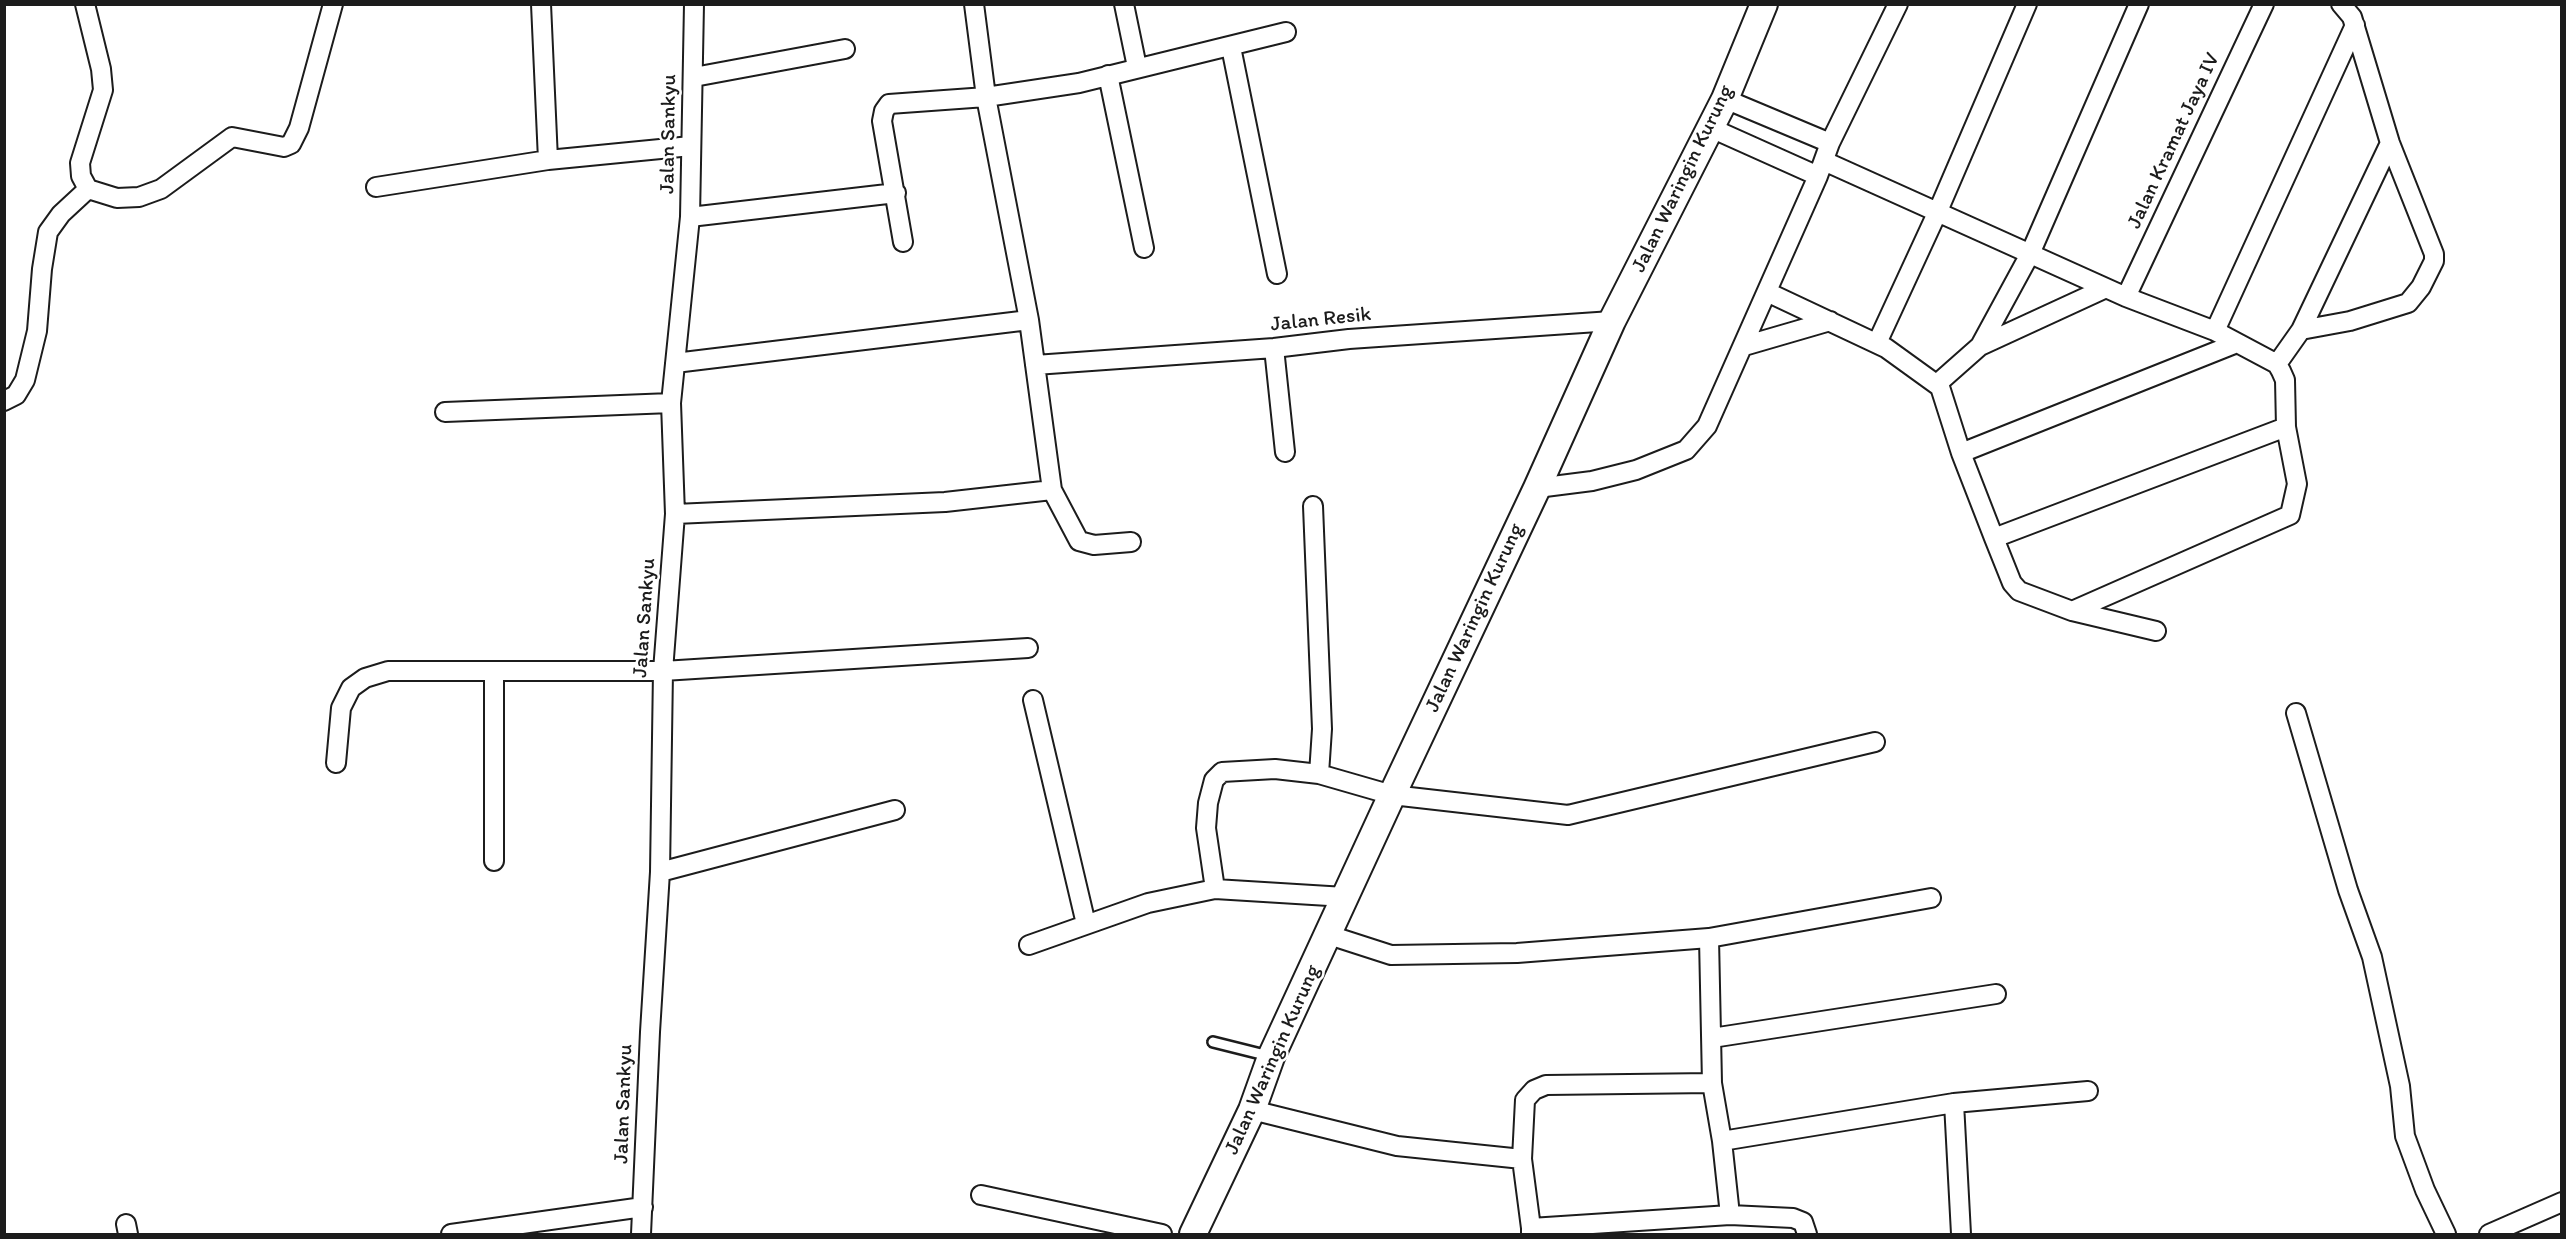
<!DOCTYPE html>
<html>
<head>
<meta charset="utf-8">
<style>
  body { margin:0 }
  #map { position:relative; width:2566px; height:1239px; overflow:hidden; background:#fff; font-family:Itim,sans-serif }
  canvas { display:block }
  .frame { position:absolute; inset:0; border:6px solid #1c1c1c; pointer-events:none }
</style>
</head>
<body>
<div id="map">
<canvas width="2566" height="1239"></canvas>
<div class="frame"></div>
</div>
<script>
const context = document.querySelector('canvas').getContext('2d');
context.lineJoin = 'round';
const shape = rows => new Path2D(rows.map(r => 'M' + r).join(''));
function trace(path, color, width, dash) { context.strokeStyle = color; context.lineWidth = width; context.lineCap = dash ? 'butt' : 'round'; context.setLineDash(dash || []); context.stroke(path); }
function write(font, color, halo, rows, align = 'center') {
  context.font = font + ' Itim,sans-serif'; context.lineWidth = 5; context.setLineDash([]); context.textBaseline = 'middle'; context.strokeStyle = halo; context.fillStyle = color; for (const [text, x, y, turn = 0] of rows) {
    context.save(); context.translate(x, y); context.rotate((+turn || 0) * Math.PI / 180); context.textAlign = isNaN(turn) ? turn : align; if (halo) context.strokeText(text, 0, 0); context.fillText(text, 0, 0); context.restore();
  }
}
const lane = shape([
  [1213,1042,1269,1056]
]);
const street = shape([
  [85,4,101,69,103,90,80,163,81,176,88,189],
  [541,4,548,160,691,146],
  [974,4,986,97,1029,320,1052,490,1079,541,1094,545,1131,542],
  [1124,4,1137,67],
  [1231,47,1277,274],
  [1108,75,1144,248],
  [694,77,845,49],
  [1725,99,1830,143],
  [1711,128,1818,176],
  [1824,161,2126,297,2215,331,2277,364,2281,371,2285,380,2286,427,2297,484,2290,515,2072,611],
  [376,187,548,160],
  [690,217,896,193],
  [903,242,882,121,884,111,889,104,986,97,1079,83,1286,32],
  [1767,292,1886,348,1940,387,1961,453,1994,538,2012,583,2019,591,2072,611,2156,631],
  [2126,297,2264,4],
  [2301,330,2390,143],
  [2215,331,2355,25],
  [1877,343,1938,211,2027,4],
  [1744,346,1830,321],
  [1980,346,2106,288],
  [1274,348,1285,452],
  [675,363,1029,320],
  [2277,364,2301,330,2350,321,2408,303,2421,287,2434,261,2434,254,2390,143,2352,17,2341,4],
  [1035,365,1274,348,1349,339,1612,321],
  [1937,384,1980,346,2030,254,2139,4],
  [4,401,16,395,25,380,37,331,42,269,48,232,61,214,88,189,117,198,139,197,161,189,232,137,284,147,291,144,299,128,333,4],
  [445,412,671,403],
  [1961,453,2237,343],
  [1537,488,1592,481,1636,470,1686,450,1707,426,1818,176,1830,143,1898,4],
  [1313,506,1322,729,1319,774],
  [675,514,945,502,1052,490],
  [1994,538,2286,427],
  [1033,700,1086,924],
  [2296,713,2348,890,2372,957,2400,1086,2405,1136,2425,1190,2446,1234],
  [336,763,341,708,351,688,365,678,388,671,663,671,1028,648],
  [494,861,494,673],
  [660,872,895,810],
  [1215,889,1206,828,1208,803,1214,780,1222,772,1275,769,1319,774,1392,795,1568,815,1875,742],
  [1329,935,1391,955,1517,953,1709,938,1712,1083,1722,1141,1730,1215,1793,1218,1803,1222,1807,1234],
  [1709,938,1931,898],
  [1029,945,1148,903,1215,889,1345,897],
  [1712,1038,1996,994],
  [1954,1103,1961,1234],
  [1252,1110,1397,1146,1522,1159],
  [1722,1141,1954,1103,2088,1091],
  [981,1195,1162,1234],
  [126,1224,128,1234],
  [1531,1228,1522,1159,1525,1100,1534,1090,1546,1085,1712,1083],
  [451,1234,643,1207],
  [641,1234,650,1032,660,872,663,671,675,514,671,403,690,217,694,4],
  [1531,1234,1531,1228,1730,1215],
  [2489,1234,2562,1202]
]);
const secondary = shape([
  [1193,1234,1252,1110,1271,1057,1392,795,1537,488,1612,321,1725,99,1764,4]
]);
trace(lane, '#1c1c1c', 14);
trace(street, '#1c1c1c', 22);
trace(secondary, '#1c1c1c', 30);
trace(lane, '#fff', 9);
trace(street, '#fff', 18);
trace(secondary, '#fff', 26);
write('21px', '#1c1c1c', '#fff', [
  ["Jalan Sankyu",669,134,-89],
  ["Jalan Kramat Jaya IV",2174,141,-65],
  ["Jalan Waringin Kurung",1683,179,-64],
  ["Jalan Resik",1321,320,-6],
  ["Jalan Sankyu",645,618,-86],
  ["Jalan Waringin Kurung",1475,618,-65],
  ["Jalan Waringin Kurung",1273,1060,-66],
  ["Jalan Sankyu",624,1104,-88]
]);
</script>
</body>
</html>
